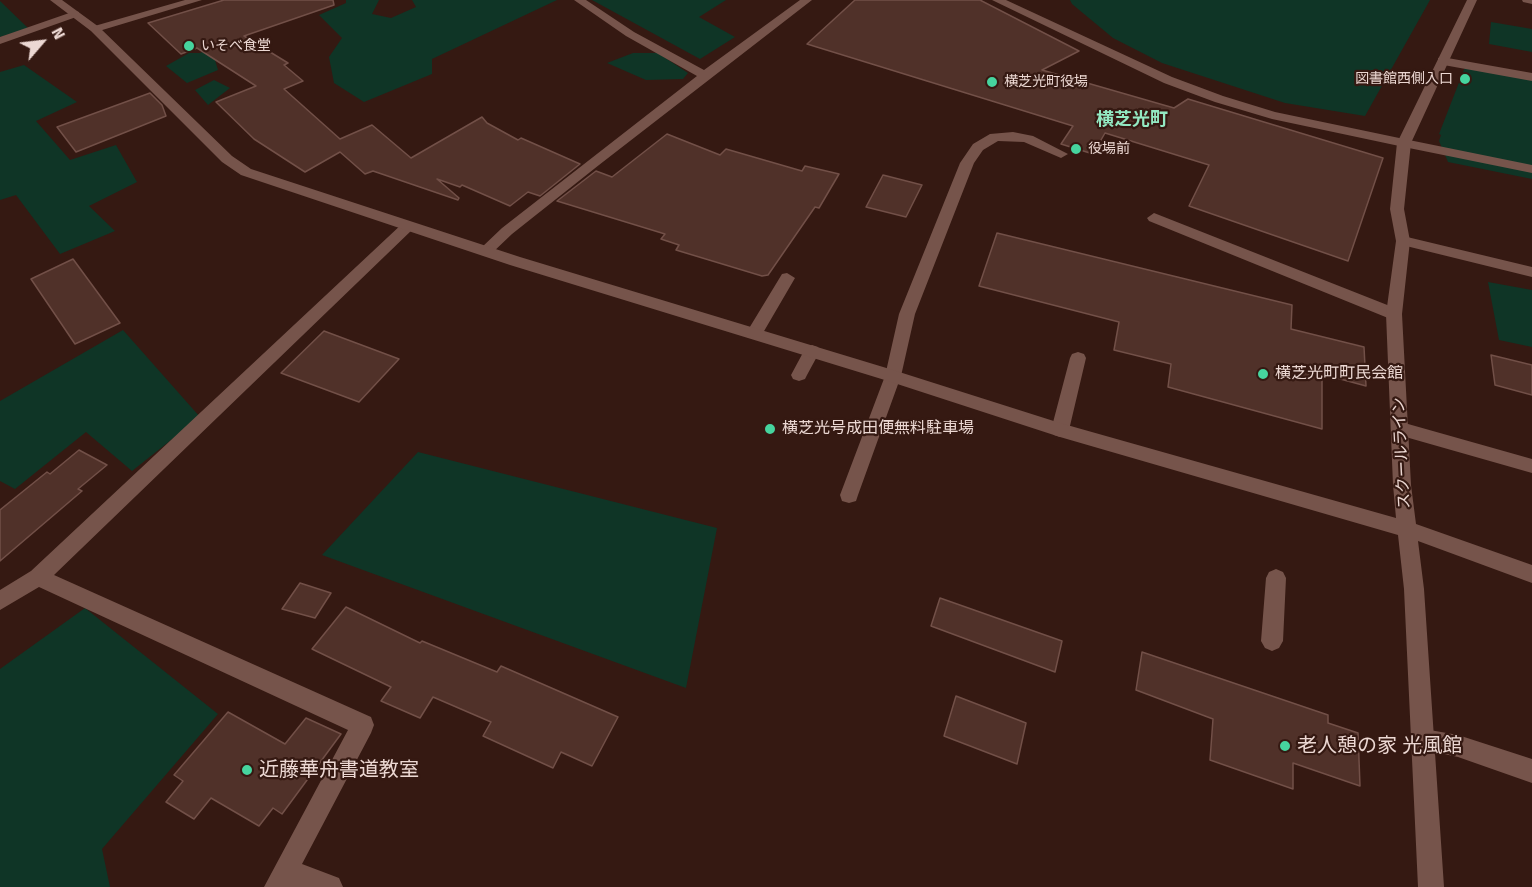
<!DOCTYPE html>
<html>
<head>
<meta charset="utf-8">
<style>
  body { margin:0 }
  #map { position:relative; width:1532px; height:887px; overflow:hidden; background:#351912; font-family:"Fira Sans",sans-serif }
  canvas { display:block }
  .north { position:absolute; left:12px; top:12px; width:60px; height:60px; -webkit-text-stroke:4px #351912; paint-order:stroke; rotate:62deg; font-size:16px; font-weight:700; line-height:24px; text-align:center; color:#ecd8d3 }
  .north::after { content:''; display:block; margin:auto; width:21px; height:27px; background:#ecd8d3; clip-path:polygon(50% 0,100% 100%,50% 72%,0 100%) }
</style>
</head>
<body>
<div id="map">
<canvas width="1532" height="887"></canvas>
<div class="north">N</div>
</div>
<script>
const context = document.querySelector('canvas').getContext('2d');
context.lineJoin = 'round';
function fillPath(path, color) { context.fillStyle = color; context.fill(path, 'evenodd'); }
const shape = rows => new Path2D(rows.map(r => 'M' + r).join(''));
function trace(path, color, width, dash) { context.strokeStyle = color; context.lineWidth = width; context.lineCap = dash ? 'butt' : 'round'; context.setLineDash(dash || []); context.stroke(path); }
function write(font, color, halo, rows, align = 'center') {
  context.font = font + ' "Fira Sans","Noto Sans JP",sans-serif'; context.lineWidth = 4.5; context.setLineDash([]); context.textBaseline = 'middle'; context.strokeStyle = halo; context.fillStyle = color; for (const [text, x, y, turn = 0] of rows) {
    context.save(); context.translate(x, y); context.rotate((+turn || 0) * Math.PI / 180); context.textAlign = isNaN(turn) ? turn : align; if (halo) context.strokeText(text, 0, 0); context.fillText(text, 0, 0); context.restore();
  }
}
fillPath(shape([
  [346,0,379,0,372,14,391,18,416,7,412,0,557,0,432,59,432,74,364,102,334,83,329,57,342,38,319,15,346,3],
  [592,0,726,0,699,17,735,37,700,59],
  [1070,0,1430,0,1365,116,1285,103,1162,63,1113,38,1072,4],
  [0,1,28,28,0,37],
  [1491,22,1532,29,1532,52,1489,44],
  [223,43,215,60,218,70,187,83,166,66,189,53,200,53],
  [633,53,658,53,688,73,683,79,646,80,607,63],
  [24,65,77,102,36,121,70,160,116,145,137,182,89,206,115,231,60,254,16,195,0,200,0,72],
  [1465,67,1532,80,1532,179,1448,162,1439,141,1441,135,1439,134],
  [214,80,230,88,208,105,195,90],
  [1488,282,1532,290,1532,347,1499,340],
  [123,330,200,417,132,471,86,432,15,489,0,481,0,401],
  [418,452,717,528,686,688,322,555],
  [85,608,218,714,102,849,110,887,0,887,0,669]
]), '#0f3526');
const building = shape([
  [224,0,333,0,334,5,244,36,288,63,284,65,303,81,284,89,340,139,372,125,411,158,482,117,487,123,518,140,521,138,580,164,540,196,528,192,510,206,462,185,460,187,437,179,459,198,458,200,373,171,365,174,340,152,305,172,254,139,216,102,256,86,197,48,181,54,148,23,224,0],
  [855,0,980,0,1079,51,1042,70,1174,108,1188,99,1383,158,1348,261,1189,206,1209,165,1105,133,1093,154,1061,144,1073,126,807,44,855,0],
  [150,93,162,105,166,116,76,152,57,127,150,93],
  [667,134,720,155,726,149,802,171,805,166,839,174,819,208,815,207,768,275,762,276,676,250,679,245,661,239,665,234,557,201,596,171,612,177,667,134],
  [883,175,922,185,906,217,866,207,883,175],
  [997,233,1292,305,1291,329,1364,347,1366,386,1322,374,1322,429,1168,387,1171,364,1114,350,1119,322,979,286,997,233],
  [73,259,120,323,75,344,31,279,73,259],
  [324,331,399,359,359,402,281,373,324,331],
  [1491,355,1532,365,1532,395,1495,385,1491,355],
  [79,450,107,465,78,489,82,491,0,561,0,510,47,472,50,474,79,450],
  [300,583,331,593,315,618,282,609,300,583],
  [940,598,1062,641,1055,672,931,626,940,598],
  [346,607,420,643,422,641,497,672,501,666,618,717,592,766,561,752,553,768,483,736,491,722,433,697,420,718,381,701,391,687,312,649,346,607],
  [1142,652,1328,715,1328,723,1358,733,1360,786,1293,763,1293,789,1210,760,1213,719,1136,690,1142,652],
  [956,696,1026,723,1017,764,944,736,956,696],
  [228,712,285,744,306,718,341,734,282,814,273,808,259,826,211,798,194,819,166,802,183,781,174,775,228,712]
]);
fillPath(building, '#503129');
trace(building, '#725048', 1.5);
fillPath(shape([
  [1522,0,1532,0,1532,4,1523,2,1522,0],
  [1442,57,1532,73,1532,81,1438,64,1438,58,1442,57],
  [1013,132,1033,136,1068,154,1061,158,1024,142,998,141,983,150,974,163,915,314,901,376,858,495,856,501,849,503,842,501,840,495,885,376,899,314,960,163,973,144,990,134,1013,132],
  [1404,139,1532,165,1532,173,1399,146,1397,143,1399,140,1404,139],
  [1154,213,1400,310,1402,314,1400,318,1394,320,1388,318,1149,221,1147,218,1154,213],
  [1403,236,1532,267,1532,277,1398,244,1396,241,1403,236],
  [787,273,795,278,760,338,748,338,746,334,748,330,782,274,787,273],
  [812,345,818,347,820,351,807,375,805,379,799,381,793,379,791,375,806,347,812,345],
  [1078,352,1084,354,1086,358,1069,430,1066,435,1060,437,1054,435,1051,430,1070,358,1072,354,1078,352],
  [1401,422,1532,459,1532,473,1395,434,1392,429,1395,424,1401,422],
  [1276,569,1283,572,1286,578,1283,641,1279,648,1272,651,1265,648,1261,641,1266,578,1269,572,1276,569],
  [1424,729,1458,735,1532,759,1532,783,1458,757,1416,748,1413,740,1416,732,1424,729]
]), '#76544b');
fillPath(shape([
  [185,0,202,0,99,31,95,32,89,29,91,27,185,0],
  [574,0,586,0,634,32,704,70,800,0,812,0,599,165,512,234,491,254,481,254,479,251,481,248,502,228,697,76,626,36,574,0],
  [992,0,1006,0,1172,77,1223,96,1275,112,1404,139,1411,143,1404,147,1272,119,1215,102,1164,83,992,0],
  [75,11,79,12,79,16,0,44,0,37,75,11],
  [408,221,415,226,413,229,54,575,371,717,374,725,371,733,302,864,339,878,343,887,264,887,348,730,39,587,0,610,0,590,31,571,403,223,408,221]
]), '#76544b');
fillPath(shape([
  [50,0,62,0,99,27,232,156,251,169,520,257,893,370,1060,423,1396,518,1393,485,1386,314,1396,241,1390,209,1397,143,1467,0,1477,0,1411,143,1404,209,1410,241,1402,314,1411,485,1416,524,1532,565,1532,583,1418,541,1424,589,1444,887,1418,887,1404,589,1398,535,1060,437,888,381,510,265,241,175,222,162,91,31,50,0]
]), '#76544b');
for (const [x, y, r, color] of [
  [189,46,6,"#46d49e"],
  [1465,79,6,"#46d49e"],
  [992,82,6,"#46d49e"],
  [1076,149,6,"#46d49e"],
  [1263,374,6,"#46d49e"],
  [770,429,6,"#46d49e"],
  [1285,746,6,"#46d49e"],
  [247,770,6,"#46d49e"]
]) { const dot = new Path2D(); dot.arc(x, y, r, 0, 2 * Math.PI); context.fillStyle = color; context.fill(dot); trace(dot, '#351912', 2); }
write('14px', '#ecd8d3', '#351912', [
  ["いそべ食堂",201,46],
  ["図書館西側入口",1453,79,"right"],
  ["横芝光町役場",1004,82],
  ["役場前",1088,149]
], 'left');
write('16px', '#ecd8d3', '#351912', [
  ["横芝光町町民会館",1275,374],
  ["横芝光号成田便無料駐車場",782,429]
], 'left');
write('16px', '#ecd8d3', '#351912', [
  ["スクールライン",1402,453,-93]
]);
write('bold 18px', '#93e9c2', '#351912', [
  ["横芝光町",1132,120]
]);
write('20px', '#ecd8d3', '#351912', [
  ["老人憩の家 光風館",1297,746],
  ["近藤華舟書道教室",259,770]
], 'left');
</script>
</body>
</html>
